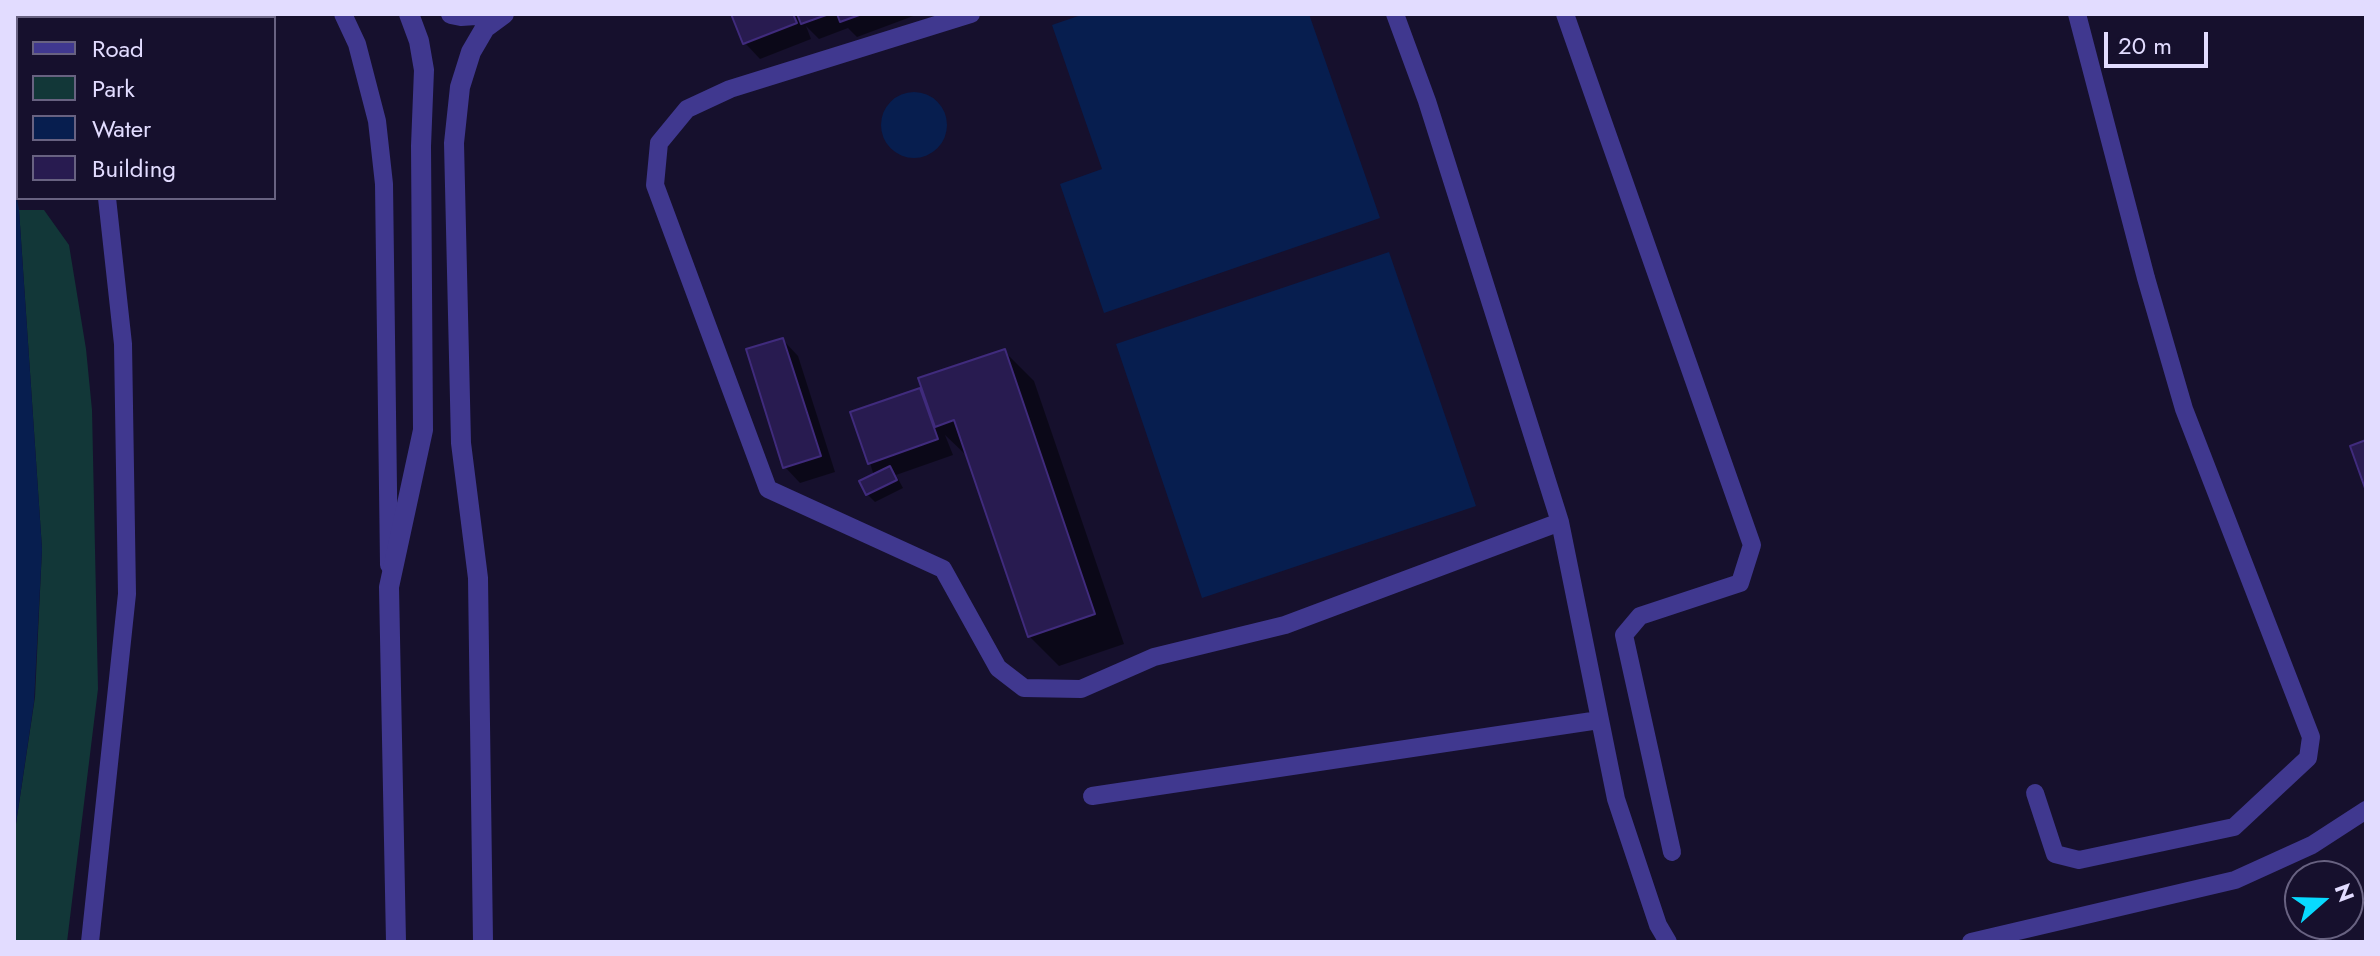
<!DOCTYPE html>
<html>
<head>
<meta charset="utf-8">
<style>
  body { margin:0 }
  #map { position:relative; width:2380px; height:956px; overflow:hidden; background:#16102d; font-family:Jost,sans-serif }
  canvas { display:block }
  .frame { position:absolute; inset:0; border:16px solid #e2dcff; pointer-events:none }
  .legend { position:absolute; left:16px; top:16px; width:260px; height:184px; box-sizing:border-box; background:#16102d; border:2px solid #686281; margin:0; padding:10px 14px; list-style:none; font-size:24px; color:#e2dcff }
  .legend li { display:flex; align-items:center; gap:16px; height:40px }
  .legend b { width:40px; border:2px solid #686281 }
  .north { position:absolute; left:2284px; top:860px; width:80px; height:80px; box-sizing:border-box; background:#16102d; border:2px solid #686281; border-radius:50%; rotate:70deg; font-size:22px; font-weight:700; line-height:32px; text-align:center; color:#e2dcff }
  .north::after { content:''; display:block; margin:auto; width:28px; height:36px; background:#08daff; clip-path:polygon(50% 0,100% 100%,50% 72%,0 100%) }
  .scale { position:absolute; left:2104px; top:32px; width:104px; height:36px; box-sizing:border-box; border:4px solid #e2dcff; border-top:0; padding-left:10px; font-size:24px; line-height:28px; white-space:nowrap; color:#e2dcff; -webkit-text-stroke:6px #16102d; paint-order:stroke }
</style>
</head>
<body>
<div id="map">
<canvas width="2380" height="956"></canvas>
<div class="frame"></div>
<ul class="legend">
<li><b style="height:10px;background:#40388f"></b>Road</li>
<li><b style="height:22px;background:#123738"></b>Park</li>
<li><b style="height:22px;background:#071e4f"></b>Water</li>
<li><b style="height:22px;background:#281b50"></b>Building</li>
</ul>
<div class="north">N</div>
<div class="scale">20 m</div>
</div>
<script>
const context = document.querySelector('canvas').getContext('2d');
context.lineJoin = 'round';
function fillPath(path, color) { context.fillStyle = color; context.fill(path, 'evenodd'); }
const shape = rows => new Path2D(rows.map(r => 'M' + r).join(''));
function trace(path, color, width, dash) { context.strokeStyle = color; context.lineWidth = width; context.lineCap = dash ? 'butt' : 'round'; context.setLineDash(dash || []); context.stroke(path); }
fillPath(shape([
  [19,210,44,210,69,245,86,349,92,410,98,689,67,942,14,942,14,837,35,697,42,549]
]), '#123738');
fillPath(shape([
  [1084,14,1309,14,1380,218,1104,313,1060,184,1102,169,1052,25],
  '881 125a33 33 0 1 1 66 0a33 33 0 1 1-66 0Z',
  [14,180,19,210,42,549,34,702,14,837],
  [1389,252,1476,506,1202,598,1116,344]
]), '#071e4f');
fillPath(shape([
  [733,14,916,14,916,15,857,37,848,28,819,39,806,26,811,39,760,59,745,43],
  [783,340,798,356,835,472,800,483,785,467],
  [1004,351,1034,381,1124,644,1059,666,1029,636,966,455,945,435,953,455,896,475,903,488,875,502,867,494,874,476,870,463,920,390,927,398]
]), '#0007');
const building = shape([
  [731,14,793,14,797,23,743,44,731,14],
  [797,14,829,14,801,24,797,14],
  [837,14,862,14,840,22,837,14],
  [783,338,821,456,783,468,746,349,783,338],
  [1005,349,1095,614,1028,637,954,420,935,427,918,378,1005,349],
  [920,388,938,439,868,464,850,412,920,388],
  [2366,440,2366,491,2350,446,2366,440],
  [890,466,897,480,866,495,859,481,890,466]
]);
fillPath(building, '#281b50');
trace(building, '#402b7d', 2);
trace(shape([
  [86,14,86,18],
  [343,14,357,44,377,121,384,184,389,565],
  [971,14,730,89,687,109,659,143,655,185,768,489,943,569,998,668,1024,688,1081,689,1154,657,1285,625,1560,522],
  [1395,14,1427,101,1560,522,1616,799,1658,925,1668,942],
  [1565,14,1752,545,1740,583,1640,616,1624,635,1672,852],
  [2035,793,2055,854,2079,860,2234,827,2308,758,2311,737,2184,409,2146,278,2077,14],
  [1092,796,1599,720],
  [90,942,127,594,123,344,107,198],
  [1971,942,2235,880,2312,845,2366,810]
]), '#40388f', 18);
trace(shape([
  [451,14,461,16,490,14],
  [396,942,389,587,423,430,421,146,424,70,419,41,409,14],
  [483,942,478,578,461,443,454,143,460,87,471,52,485,28,504,14]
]), '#40388f', 20);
</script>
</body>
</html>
